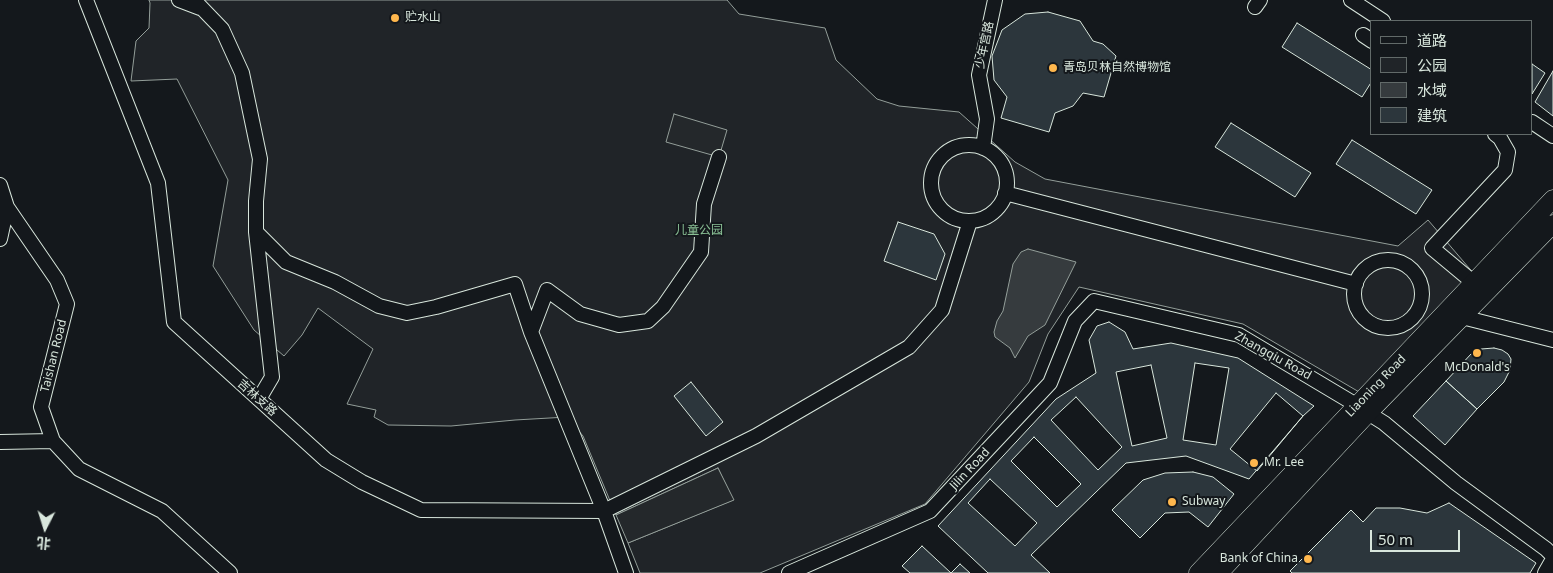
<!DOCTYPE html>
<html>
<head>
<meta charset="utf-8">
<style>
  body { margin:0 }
  #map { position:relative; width:1553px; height:573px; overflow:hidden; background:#14181c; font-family:"Noto Sans","Noto Sans SC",sans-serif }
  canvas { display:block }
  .legend { position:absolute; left:1370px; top:20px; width:162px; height:115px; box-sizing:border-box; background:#14181c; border:1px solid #626a69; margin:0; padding:6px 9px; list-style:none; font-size:15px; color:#d8e6dc }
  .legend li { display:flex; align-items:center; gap:10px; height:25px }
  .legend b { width:25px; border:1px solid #626a69 }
  .north { position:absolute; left:20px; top:503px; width:50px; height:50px; -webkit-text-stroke:4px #14181c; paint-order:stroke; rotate:185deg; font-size:14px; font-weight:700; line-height:20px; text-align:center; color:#d8e6dc }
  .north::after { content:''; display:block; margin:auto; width:18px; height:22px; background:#d8e6dc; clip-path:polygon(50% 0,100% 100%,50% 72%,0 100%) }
  .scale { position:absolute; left:1370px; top:530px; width:90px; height:22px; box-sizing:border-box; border:2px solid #d8e6dc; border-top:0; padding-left:6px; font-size:15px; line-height:18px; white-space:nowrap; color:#d8e6dc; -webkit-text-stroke:4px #14181c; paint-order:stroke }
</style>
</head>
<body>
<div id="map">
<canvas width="1553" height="573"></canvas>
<ul class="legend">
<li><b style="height:6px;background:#14181c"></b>道路</li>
<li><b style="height:14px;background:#202428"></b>公园</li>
<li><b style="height:14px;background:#363b3e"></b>水域</li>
<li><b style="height:14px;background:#2c363c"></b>建筑</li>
</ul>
<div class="north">北</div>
<div class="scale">50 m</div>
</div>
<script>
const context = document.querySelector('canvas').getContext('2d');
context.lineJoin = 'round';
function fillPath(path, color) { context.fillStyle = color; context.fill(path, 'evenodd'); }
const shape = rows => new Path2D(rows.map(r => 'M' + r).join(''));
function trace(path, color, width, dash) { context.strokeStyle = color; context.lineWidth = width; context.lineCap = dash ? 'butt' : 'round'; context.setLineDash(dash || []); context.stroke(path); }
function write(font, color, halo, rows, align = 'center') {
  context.font = font + ' "Noto Sans","Noto Sans SC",sans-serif'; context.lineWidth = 4; context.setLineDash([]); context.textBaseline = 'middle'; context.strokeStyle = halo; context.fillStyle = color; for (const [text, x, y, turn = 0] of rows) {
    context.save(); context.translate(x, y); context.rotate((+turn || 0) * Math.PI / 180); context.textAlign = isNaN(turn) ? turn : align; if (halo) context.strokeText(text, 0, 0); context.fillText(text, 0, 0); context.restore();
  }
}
const green = shape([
  [149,0,727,0,739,14,825,28,836,60,877,99,899,106,959,112,1015,162,1045,179,1398,246,1428,220,1481,282,1366,396,1243,324,1079,287,1048,334,1029,382,925,504,760,573,640,573,628,543,733,500,718,468,616,515,583,436,567,417,515,420,451,426,388,425,374,417,376,410,347,404,373,349,318,308,302,335,284,356,254,330,213,266,228,180,177,79,131,81,136,41,149,28,150,3,149,0]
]);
fillPath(green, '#202428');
trace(green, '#939e99', 1);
const parking = shape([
  [674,114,727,130,719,157,666,142,674,114],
  [718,468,734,500,628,543,616,515,718,468]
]);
fillPath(parking, '#24282b');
trace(parking, '#939e99', 1);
const water = shape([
  [1028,249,1076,262,1045,325,1028,336,1015,358,1010,348,995,337,994,332,997,321,1003,311,1013,264,1021,252,1028,249]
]);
fillPath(water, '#363b3e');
trace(water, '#939e99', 1);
const building = shape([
  [1048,12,1080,21,1093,41,1103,44,1116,56,1104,97,1083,93,1073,106,1055,113,1049,132,1001,118,1007,97,994,80,992,56,1002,30,1025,14,1048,12],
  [1297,23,1372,70,1372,81,1362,97,1282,47,1297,23],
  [1532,64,1545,73,1532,94,1532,64],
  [1553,71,1553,116,1535,102,1553,71],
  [1231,123,1311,173,1295,197,1215,147,1231,123],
  [1352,140,1432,190,1416,214,1336,164,1352,140],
  [898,222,934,234,945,254,936,280,884,261,898,222],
  [1109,322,1125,332,1133,349,1171,343,1238,358,1314,406,1303,416,1249,479,1186,456,1126,463,1031,555,1050,573,988,573,938,526,1056,399,1096,373,1089,340,1097,326,1109,322],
  [1494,348,1502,350,1508,354,1511,359,1510,370,1504,382,1477,409,1446,381,1471,354,1481,349,1494,348],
  [1195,363,1229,368,1216,445,1183,440,1195,363],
  [1151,365,1167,438,1132,446,1116,372,1151,365],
  [1446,381,1477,409,1445,445,1413,416,1446,381],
  [691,382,723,422,706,436,674,396,691,382],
  [1276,393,1303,416,1257,471,1230,449,1276,393],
  [1076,397,1122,447,1098,470,1051,420,1076,397],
  [1034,437,1081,484,1057,507,1011,461,1034,437],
  [1193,472,1213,477,1234,494,1208,527,1189,512,1165,513,1140,538,1112,510,1143,480,1165,473,1193,472],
  [990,479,1037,523,1015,546,968,503,990,479],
  [1449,503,1536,563,1530,573,1292,573,1290,571,1351,510,1363,522,1376,508,1400,508,1427,513,1449,503],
  [922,546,951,573,910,573,902,566,922,546],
  [960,564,970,573,951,573,960,564]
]);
fillPath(building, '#2c363c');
trace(building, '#d8e6dc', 1);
const minor = shape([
  [86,0,158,183,174,322,326,460,362,482,421,510,604,511,626,573],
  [179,0,200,8],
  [194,0,222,29,242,73,260,159,256,201,256,232,286,262,335,282,379,306,407,313,436,307,515,284,531,332,604,511,756,436,909,347,942,310,970,221],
  [1351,0,1383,21],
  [1255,7,1260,0],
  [1363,35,1372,41],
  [1532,122,1553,136],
  '931 183a38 38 0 1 1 76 0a38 38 0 1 1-76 0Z',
  [983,148,987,119,979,75,995,0],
  [0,185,7,207,57,280,67,304,41,407,53,441,79,469,162,511,230,573],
  [1005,193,1356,284],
  [256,232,272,377,259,399],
  [0,239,7,207],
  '1354 294a34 34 0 1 1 68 0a34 34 0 1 1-68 0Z',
  [1474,283,1432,248,1505,170,1508,152,1500,138,1495,134],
  [1462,317,1553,340],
  [531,332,547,290,580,314,619,325,648,321,663,307,701,252,704,204,719,157],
  [1368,413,1384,423,1456,483,1546,549,1553,556],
  [0,442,53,441],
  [789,573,930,511,1050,383,1075,321,1094,301,1239,335,1358,406],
  [1545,573,1553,559]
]);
const major = shape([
  [1198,573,1553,199],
  [1219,573,1368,413,1553,224]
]);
trace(minor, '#d8e6dc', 16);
trace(major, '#d8e6dc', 19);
trace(minor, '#14181c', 14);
trace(major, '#14181c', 18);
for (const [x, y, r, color] of [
  [395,18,5,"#ffb74d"],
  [1053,68,5,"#ffb74d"],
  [1477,353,5,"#ffb74d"],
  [1254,463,5,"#ffb74d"],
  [1172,502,5,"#ffb74d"],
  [1308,559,5,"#ffb74d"]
]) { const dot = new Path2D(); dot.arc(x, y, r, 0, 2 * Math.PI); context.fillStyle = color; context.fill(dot); trace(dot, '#14181c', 2); }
write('12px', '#d8e6dc', '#14181c', [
  ["贮水山",405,18],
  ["青岛贝林自然博物馆",1063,68],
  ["McDonald's",1477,368,"center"],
  ["Mr. Lee",1264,463],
  ["Subway",1182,502],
  ["Bank of China",1298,559,"right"]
], 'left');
write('12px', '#d8e6dc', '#14181c', [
  ["少年宫路",985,45,-78],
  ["Taishan Road",54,356,-76],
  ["Zhangqiu Road",1273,356,29],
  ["Liaoning Road",1376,386,-46],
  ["吉林支路",257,398,42],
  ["Jilin Road",970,469,-47]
]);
write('12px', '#8ac095', '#14181c', [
  ["儿童公园",699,231]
]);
</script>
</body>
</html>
